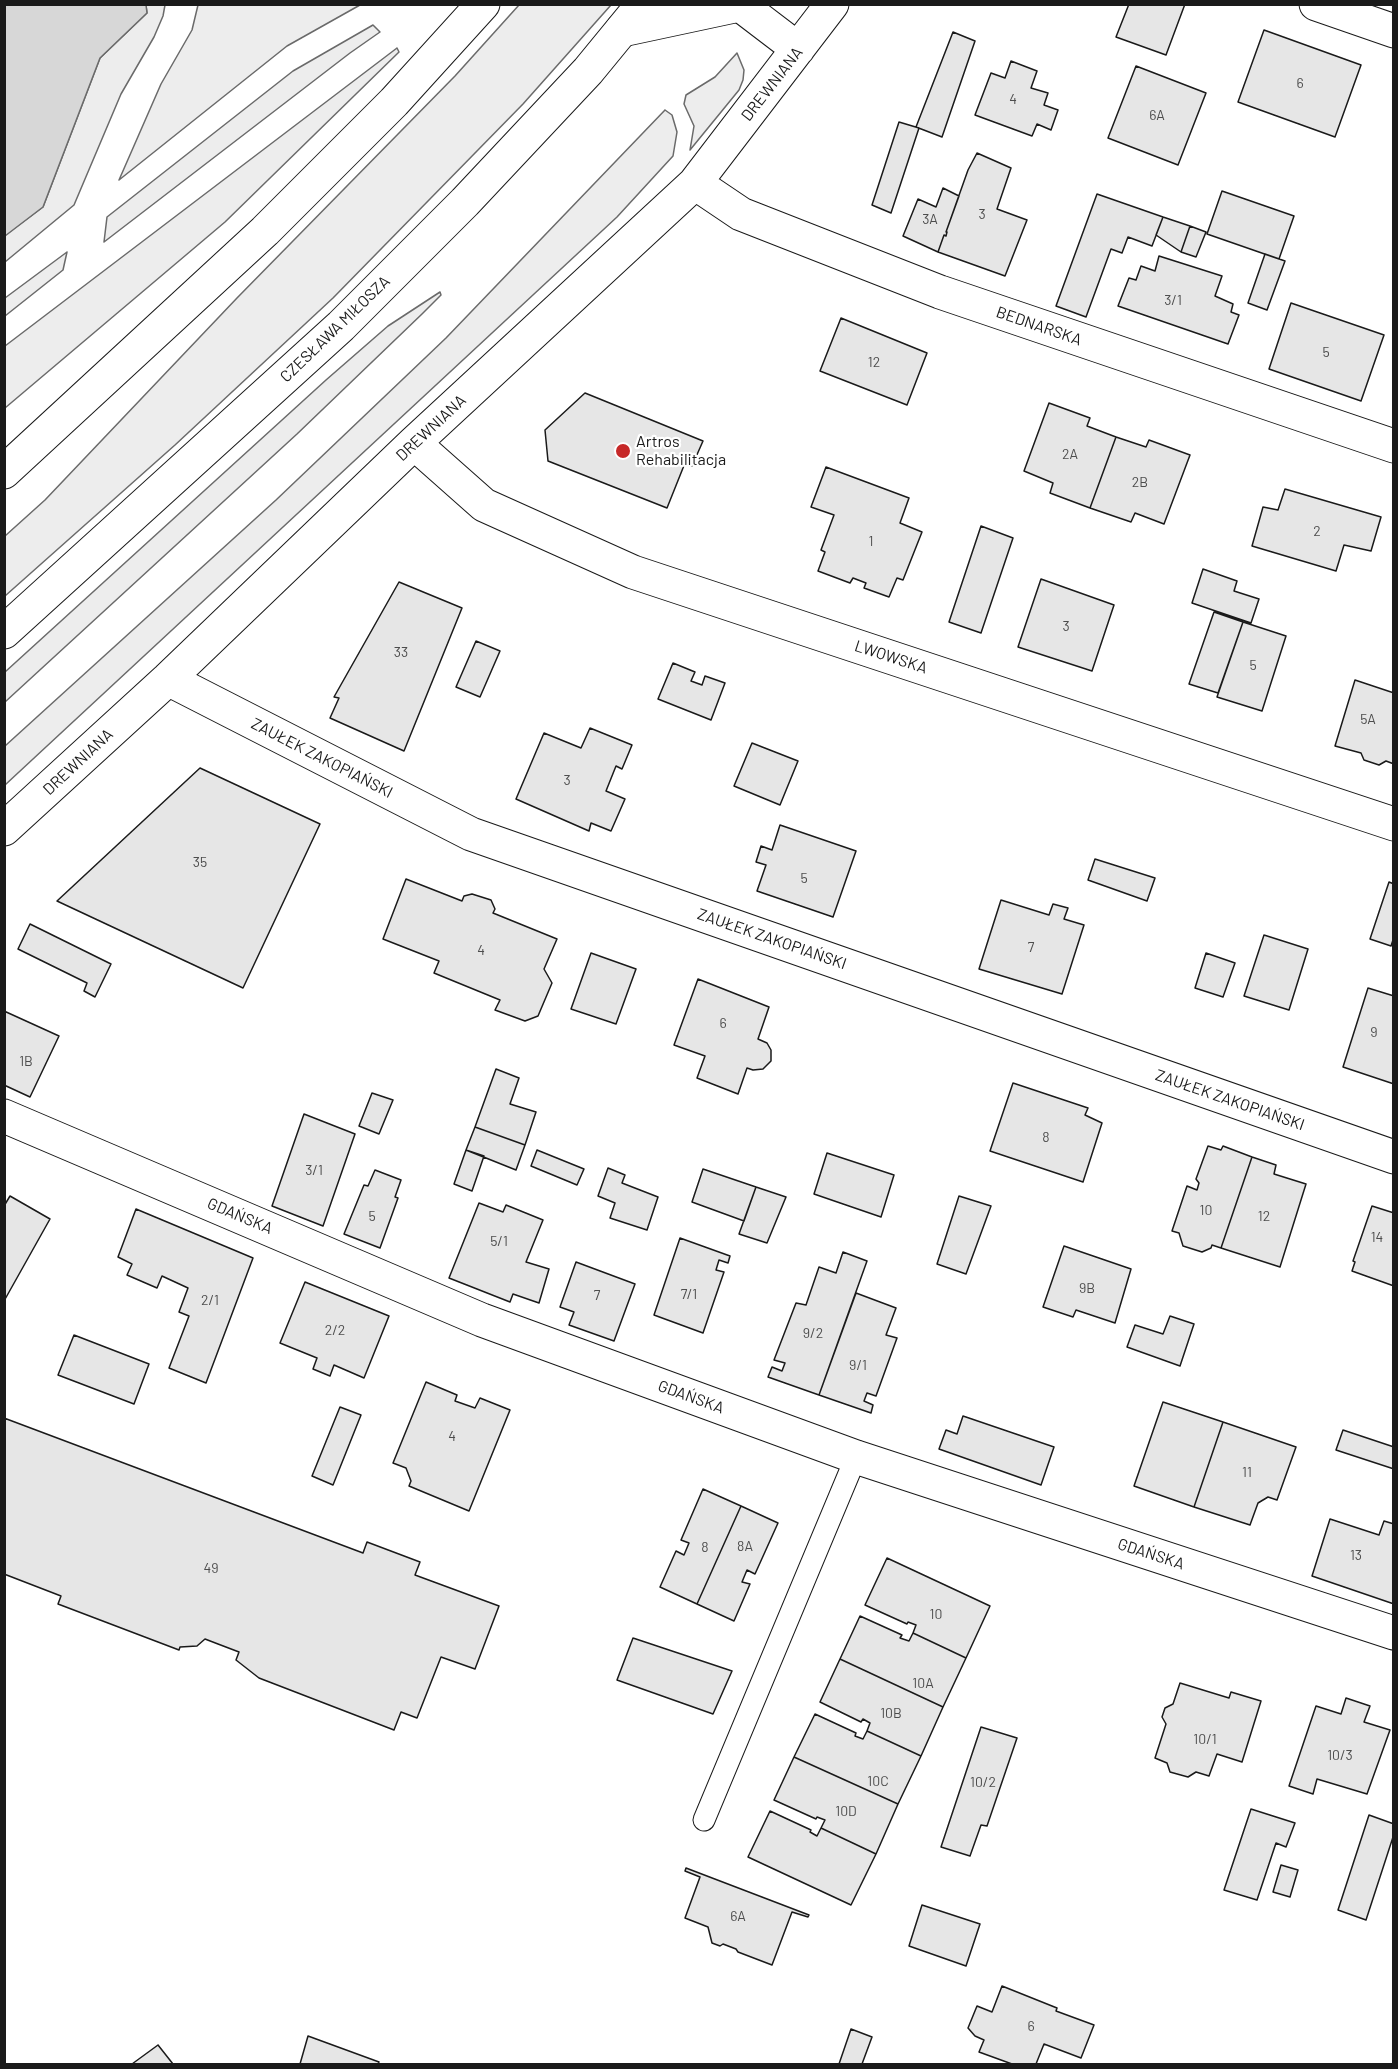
<!DOCTYPE html>
<html>
<head>
<meta charset="utf-8">
<style>
  body { margin:0 }
  #map { position:relative; width:1398px; height:2069px; overflow:hidden; background:#fff; font-family:Barlow,sans-serif }
  canvas { display:block }
  .frame { position:absolute; inset:0; border:6px solid #1a1a1a; pointer-events:none }
</style>
</head>
<body>
<div id="map">
<canvas width="1398" height="2069"></canvas>
<div class="frame"></div>
</div>
<script>
const context = document.querySelector('canvas').getContext('2d');
context.lineJoin = 'round';
function fillPath(path, color) { context.fillStyle = color; context.fill(path, 'evenodd'); }
const shape = rows => new Path2D(rows.map(r => 'M' + r).join(''));
function trace(path, color, width, dash) { context.strokeStyle = color; context.lineWidth = width; context.lineCap = dash ? 'butt' : 'round'; context.setLineDash(dash || []); context.stroke(path); }
function write(font, color, halo, rows, align = 'center') {
  context.font = font + ' Barlow,sans-serif'; context.lineWidth = 4.5; context.setLineDash([]); context.textBaseline = 'middle'; context.strokeStyle = halo; context.fillStyle = color; for (const [text, x, y, turn = 0] of rows) {
    context.save(); context.translate(x, y); context.rotate((+turn || 0) * Math.PI / 180); context.textAlign = isNaN(turn) ? turn : align; if (halo) context.strokeText(text, 0, 0); context.fillText(text, 0, 0); context.restore();
  }
}
const green = shape([
  [146,5,165,5,163,16,154,37,121,94,74,205,5,262,4,236,43,207,100,58,147,13,146,5],
  [198,5,360,5,287,46,119,180,161,84,192,30,198,5],
  [519,5,611,5,523,104,333,298,175,445,5,596,5,536,45,500,237,298,455,76,519,5],
  [373,25,380,32,350,53,104,242,107,217,293,71,373,25],
  [397,48,399,52,225,222,5,408,5,346,397,48],
  [737,53,744,70,743,80,739,90,690,150,694,126,684,104,686,95,715,77,737,53],
  [665,110,672,115,677,132,673,156,617,217,5,785,5,746,276,500,446,338,665,110],
  [67,252,63,270,5,316,5,298,67,252],
  [440,292,441,295,422,314,297,434,5,702,5,672,326,380,388,326,440,292]
]);
fillPath(green, '#ededed');
trace(green, '#6a6a6a', 1.5);
const water = shape([
  [5,4,146,5,147,13,100,58,43,207,5,236,5,4]
]);
fillPath(water, '#d7d7d7');
trace(water, '#6a6a6a', 1.5);
const building = shape([
  [1129,4,1185,4,1166,55,1116,37,1129,4],
  [1264,30,1361,65,1335,137,1238,102,1264,30],
  [953,32,975,41,942,137,916,127,953,32],
  [1011,61,1037,71,1031,88,1048,93,1044,105,1058,110,1051,130,1037,124,1032,136,975,115,991,73,1005,78,1011,61],
  [1136,66,1206,93,1178,165,1108,138,1136,66],
  [899,122,919,128,891,213,872,205,899,122],
  [977,153,1011,168,997,209,1027,220,1005,276,938,252,944,235,946,236,947,232,946,232,968,170,977,153],
  [943,188,959,196,946,232,947,232,946,236,944,235,938,252,903,236,918,199,936,207,943,188],
  [1222,191,1294,216,1279,259,1207,234,1222,191],
  [1097,194,1163,217,1152,246,1128,237,1122,253,1111,249,1086,317,1056,306,1097,194],
  [1163,217,1190,226,1181,252,1156,235,1163,217],
  [1190,226,1206,232,1196,257,1181,252,1190,226],
  [1265,254,1285,261,1267,310,1248,303,1265,254],
  [1159,256,1222,276,1215,296,1233,304,1231,312,1239,315,1228,344,1118,306,1129,278,1136,280,1141,266,1155,271,1159,256],
  [1291,303,1384,335,1361,401,1269,369,1291,303],
  [841,318,927,353,907,405,820,371,841,318],
  [585,393,703,441,692,466,685,463,667,508,548,461,545,430,585,393],
  [1049,403,1090,418,1087,426,1116,437,1090,508,1050,493,1053,483,1024,471,1049,403],
  [1116,437,1146,447,1149,440,1190,455,1164,524,1135,513,1131,522,1090,508,1116,437],
  [826,467,909,498,900,523,922,532,903,580,897,578,889,597,864,588,866,583,853,578,850,583,818,571,825,552,821,550,834,515,811,507,826,467],
  [1285,489,1381,517,1371,551,1344,545,1336,571,1252,546,1263,507,1278,510,1285,489],
  [981,526,1013,538,981,633,949,622,981,526],
  [1203,569,1237,581,1234,591,1259,599,1251,623,1192,603,1203,569],
  [1041,579,1114,605,1092,671,1018,647,1041,579],
  [399,582,462,608,404,751,330,718,339,698,334,697,399,582],
  [1214,612,1243,622,1218,693,1189,684,1214,612],
  [1243,622,1286,636,1262,711,1217,697,1243,622],
  [476,641,500,651,480,697,456,687,476,641],
  [673,663,695,672,691,681,702,685,705,676,725,683,711,720,658,699,673,663],
  [1355,680,1394,693,1394,764,1386,761,1379,765,1364,760,1361,753,1335,746,1355,680],
  [590,728,632,745,622,769,616,766,606,791,625,799,611,831,591,823,589,831,516,799,544,733,581,748,590,728],
  [752,743,798,761,780,805,734,786,752,743],
  [200,768,320,824,243,988,57,901,200,768],
  [780,825,856,851,833,917,757,891,766,865,756,862,761,846,772,850,780,825],
  [1095,859,1155,878,1147,901,1088,880,1095,859],
  [406,879,462,901,464,896,472,894,491,900,495,909,493,913,557,939,544,969,552,983,538,1016,525,1021,495,1010,500,1000,434,973,439,961,383,939,406,879],
  [1389,882,1394,884,1394,937,1391,946,1370,939,1389,882],
  [1001,900,1049,915,1053,904,1068,908,1064,919,1084,925,1062,994,979,969,1001,900],
  [30,924,111,964,95,997,84,991,87,983,18,949,30,924],
  [1264,935,1308,949,1289,1010,1244,996,1264,935],
  [591,953,636,969,616,1024,571,1009,591,953],
  [1206,953,1235,963,1223,997,1195,988,1206,953],
  [698,979,769,1007,758,1039,767,1043,771,1050,771,1061,763,1069,753,1070,747,1068,738,1094,697,1078,705,1056,674,1045,698,979],
  [1368,988,1394,996,1394,1084,1343,1067,1368,988],
  [4,1011,59,1036,30,1097,4,1085,4,1011],
  [496,1069,519,1078,510,1104,536,1112,525,1145,475,1127,496,1069],
  [1013,1083,1088,1108,1085,1115,1102,1123,1083,1182,990,1151,1013,1083],
  [372,1093,393,1100,379,1134,359,1126,372,1093],
  [304,1114,355,1134,323,1226,272,1206,304,1114],
  [475,1127,525,1145,516,1170,466,1150,475,1127],
  [1208,1146,1221,1150,1223,1146,1252,1157,1221,1248,1212,1245,1211,1248,1202,1252,1183,1246,1179,1233,1172,1231,1187,1186,1197,1190,1199,1183,1196,1179,1208,1146],
  [466,1150,484,1156,472,1191,454,1184,466,1150],
  [537,1150,584,1169,577,1185,531,1166,537,1150],
  [827,1153,894,1175,881,1217,814,1194,827,1153],
  [1252,1157,1276,1165,1274,1174,1306,1184,1280,1267,1221,1248,1252,1157],
  [608,1168,625,1175,622,1183,658,1197,647,1230,610,1218,615,1203,598,1196,608,1168],
  [703,1169,756,1187,744,1221,692,1202,703,1169],
  [375,1170,401,1180,395,1197,398,1198,380,1248,344,1234,364,1185,368,1186,375,1170],
  [756,1187,786,1197,767,1243,739,1234,756,1187],
  [10,1196,50,1219,4,1301,4,1206,10,1196],
  [959,1196,991,1206,966,1274,937,1264,959,1196],
  [479,1203,503,1212,506,1205,543,1220,526,1262,549,1269,539,1303,513,1294,510,1302,449,1278,479,1203],
  [1372,1206,1394,1213,1394,1286,1352,1271,1355,1262,1353,1261,1372,1206],
  [136,1209,253,1258,206,1383,169,1368,189,1316,179,1312,188,1288,162,1276,157,1288,127,1275,132,1264,118,1257,136,1209],
  [680,1238,730,1256,728,1263,719,1260,716,1270,724,1272,703,1333,654,1315,680,1238],
  [1064,1246,1131,1269,1115,1323,1076,1310,1073,1317,1043,1307,1064,1246],
  [843,1252,867,1261,819,1395,768,1377,772,1367,782,1371,785,1363,774,1360,796,1303,806,1305,819,1267,836,1273,843,1252],
  [576,1262,635,1284,614,1341,569,1325,574,1312,560,1307,576,1262],
  [305,1282,389,1316,364,1378,334,1365,330,1376,313,1369,317,1358,280,1343,305,1282],
  [856,1293,896,1308,886,1335,897,1338,876,1396,867,1393,864,1401,873,1405,871,1413,819,1395,856,1293],
  [1170,1316,1194,1324,1180,1366,1127,1347,1135,1325,1163,1334,1170,1316],
  [74,1335,149,1364,134,1404,58,1375,74,1335],
  [426,1382,457,1395,455,1401,475,1408,480,1398,510,1410,469,1511,409,1486,411,1481,406,1468,393,1463,426,1382],
  [1163,1402,1223,1422,1194,1507,1134,1486,1163,1402],
  [340,1407,361,1415,333,1485,312,1476,340,1407],
  [963,1416,1054,1447,1041,1485,939,1449,946,1430,957,1434,963,1416],
  [4,1418,363,1553,367,1542,420,1562,415,1575,499,1606,475,1669,441,1657,417,1718,401,1712,394,1730,259,1678,236,1660,239,1652,218,1644,205,1639,197,1646,180,1647,179,1650,58,1604,61,1596,4,1574,4,1418],
  [1223,1422,1296,1447,1277,1500,1268,1497,1258,1503,1250,1525,1194,1507,1223,1422],
  [1343,1430,1394,1447,1394,1469,1336,1450,1343,1430],
  [703,1489,741,1506,697,1604,660,1587,676,1551,684,1555,689,1543,681,1540,703,1489],
  [741,1506,778,1523,755,1574,747,1570,742,1582,750,1584,734,1621,697,1604,741,1506],
  [1330,1519,1379,1535,1384,1521,1394,1524,1394,1604,1312,1576,1330,1519],
  [887,1558,990,1606,966,1658,913,1633,916,1625,908,1622,907,1624,865,1605,887,1558],
  [860,1616,902,1635,900,1638,909,1641,913,1633,966,1658,943,1707,840,1659,860,1616],
  [633,1638,732,1671,713,1714,617,1680,633,1638],
  [840,1659,943,1707,921,1756,867,1731,870,1723,863,1719,861,1722,820,1702,840,1659],
  [1180,1683,1229,1698,1231,1692,1261,1701,1242,1762,1217,1754,1209,1776,1196,1772,1188,1777,1170,1772,1167,1763,1155,1758,1166,1724,1162,1717,1165,1708,1173,1704,1180,1683],
  [1346,1698,1370,1706,1364,1722,1390,1730,1367,1794,1317,1779,1313,1794,1289,1786,1316,1706,1341,1714,1346,1698],
  [815,1714,856,1733,855,1736,863,1739,867,1731,921,1756,898,1804,794,1757,815,1714],
  [981,1727,1017,1738,987,1826,981,1825,970,1856,941,1847,981,1727],
  [794,1757,898,1804,876,1854,821,1828,825,1820,817,1817,816,1819,774,1800,794,1757],
  [1251,1809,1295,1823,1286,1847,1276,1843,1257,1900,1224,1890,1251,1809],
  [770,1811,811,1830,810,1832,817,1836,821,1828,876,1854,851,1905,748,1857,770,1811],
  [1369,1815,1394,1824,1394,1834,1366,1920,1338,1910,1369,1815],
  [1281,1865,1298,1870,1290,1897,1273,1892,1281,1865],
  [686,1868,809,1915,808,1917,792,1912,772,1965,738,1952,736,1949,723,1944,720,1946,712,1943,708,1927,685,1918,700,1877,685,1871,686,1868],
  [922,1905,980,1924,966,1966,909,1946,922,1905],
  [1002,1986,1057,2008,1056,2011,1094,2025,1081,2058,1044,2044,1036,2064,1012,2064,979,2052,984,2040,975,2036,968,2028,977,2006,992,2012,1002,1986],
  [851,2029,872,2037,862,2064,839,2064,851,2029],
  [308,2036,379,2062,378,2064,300,2064,308,2036],
  [158,2045,173,2064,132,2064,158,2045]
]);
fillPath(building, '#e6e6e6');
trace(building, '#1a1a1a', 1.5);
const service = shape([
  [704,1820,856,1457]
]);
const minor = shape([
  [739,4,798,49],
  [1316,4,1394,31],
  [622,30,739,5],
  [695,183,741,214,940,292,1394,446],
  [414,443,484,505,633,572,1394,824],
  [168,679,471,834,1394,1157],
  [4,829,168,679,414,443,695,183,832,4],
  [4,1116,482,1320,856,1457,1394,1633]
]);
const secondary = shape([
  [4,472,265,231,394,102,483,4],
  [4,632,341,326,465,202,588,71,643,4]
]);
trace(service, '#1a1a1a', 23);
trace(minor, '#1a1a1a', 35);
trace(secondary, '#1a1a1a', 35);
trace(service, '#fff', 21);
trace(minor, '#fff', 33);
trace(secondary, '#fff', 33);
for (const [x, y, r, color] of [
  [623,451,8,"#c62828"]
]) { const dot = new Path2D(); dot.arc(x, y, r, 0, 2 * Math.PI); context.fillStyle = color; context.fill(dot); trace(dot, '#fff', 2); }
write('14px', '#4d4d4d', null, [
  ["6",1300,83],
  ["4",1013,99],
  ["6A",1157,115],
  ["3",982,214],
  ["3A",930,219],
  ["3/1",1173,300],
  ["5",1326,352],
  ["12",874,362],
  ["2A",1070,454],
  ["2B",1140,482],
  ["2",1317,531],
  ["1",871,541],
  ["3",1066,626],
  ["33",401,652],
  ["5",1253,665],
  ["5A",1368,719],
  ["3",567,780],
  ["35",200,862],
  ["5",804,878],
  ["7",1031,947],
  ["4",481,950],
  ["6",723,1023],
  ["9",1374,1032],
  ["1B",26,1061],
  ["8",1046,1137],
  ["3/1",314,1170],
  ["10",1206,1210],
  ["5",372,1216],
  ["12",1264,1216],
  ["14",1377,1237],
  ["5/1",499,1241],
  ["9B",1087,1288],
  ["7/1",689,1294],
  ["7",597,1295],
  ["2/1",210,1300],
  ["2/2",335,1330],
  ["9/2",813,1333],
  ["9/1",858,1365],
  ["4",452,1436],
  ["11",1247,1472],
  ["8A",745,1546],
  ["8",705,1547],
  ["13",1356,1555],
  ["49",211,1568],
  ["10",936,1614],
  ["10A",923,1683],
  ["10B",891,1713],
  ["10/1",1205,1739],
  ["10/3",1340,1755],
  ["10C",878,1781],
  ["10/2",983,1782],
  ["10D",846,1811],
  ["6A",738,1916],
  ["6",1031,2026]
]);
write('16px', '#1a1a1a', '#fff', [
  ["DREWNIANA",772,84,-52],
  ["BEDNARSKA",1039,326,19],
  ["CZESŁAWA MIŁOSZA",335,329,-44],
  ["DREWNIANA",431,428,-43],
  ["LWOWSKA",891,657,18],
  ["ZAUŁEK ZAKOPIAŃSKI",322,758,27],
  ["DREWNIANA",78,762,-43],
  ["ZAUŁEK ZAKOPIAŃSKI",772,939,19],
  ["ZAUŁEK ZAKOPIAŃSKI",1230,1100,19],
  ["GDAŃSKA",240,1216,23],
  ["GDAŃSKA",691,1397,20],
  ["GDAŃSKA",1151,1554,18]
]);
write('16px', '#1a1a1a', '#fff', [
  ["Artros",636,442],
  ["Rehabilitacja",636,460]
], 'left');
</script>
</body>
</html>
